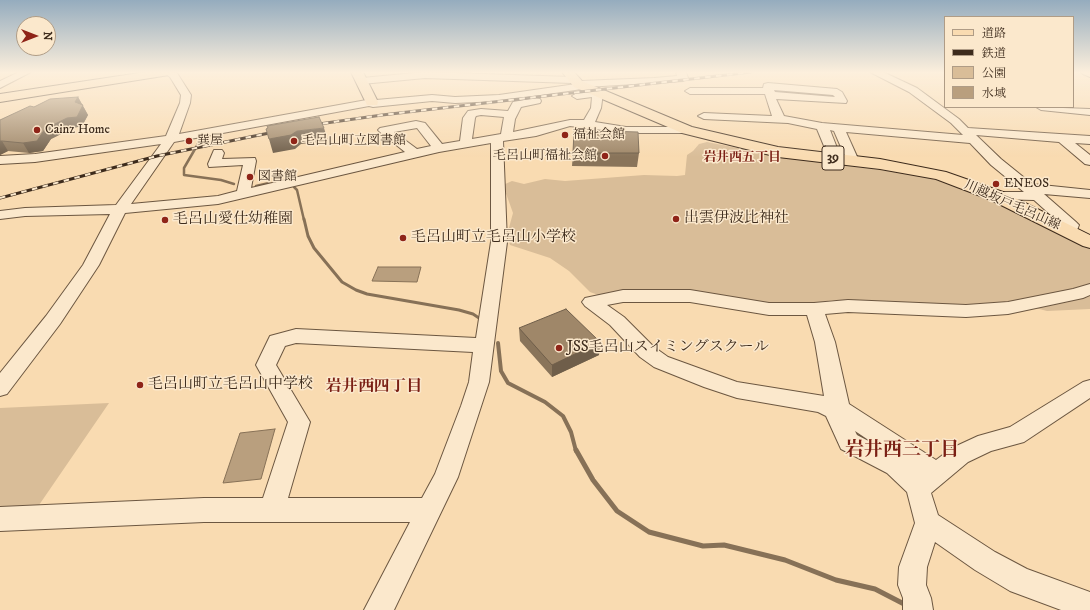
<!DOCTYPE html>
<html>
<head>
<meta charset="utf-8">
<style>
  body { margin:0 }
  #map { position:relative; width:1090px; height:610px; overflow:hidden; background:#f9dbb1; font-family:"IM FELL DW Pica","Noto Serif JP",serif }
  canvas { display:block }
  .legend { position:absolute; left:944px; top:16px; width:130px; height:92px; box-sizing:border-box; background:#fbe8cc; border:1px solid #af9c86; margin:0; padding:5px 7px; list-style:none; font-size:12px; color:#3d2b1c }
  .legend li { display:flex; align-items:center; gap:8px; height:20px }
  .legend b { width:20px; border:1px solid #af9c86 }
  .north { position:absolute; left:16px; top:16px; width:40px; height:40px; box-sizing:border-box; background:#fbe8cc; border:1px solid #af9c86; border-radius:50%; rotate:90deg; font-size:11px; font-weight:700; line-height:16px; text-align:center; color:#3d2b1c }
  .north::after { content:''; display:block; margin:auto; width:14px; height:18px; background:#8f2418; clip-path:polygon(50% 0,100% 100%,50% 72%,0 100%) }
</style>
</head>
<body>
<div id="map">
<canvas width="1090" height="610"></canvas>
<ul class="legend">
<li><b style="height:5px;background:#f9dbb1"></b>道路</li>
<li><b style="height:5px;background:#3d2b1c"></b>鉄道</li>
<li><b style="height:11px;background:#d9bd98"></b>公園</li>
<li><b style="height:11px;background:#b99f7e"></b>水域</li>
</ul>
<div class="north">N</div>
</div>
<script>
const context = document.querySelector('canvas').getContext('2d');
context.lineJoin = 'round';
function fillPath(path, color) { context.fillStyle = color; context.fill(path, 'evenodd'); }
const shape = rows => new Path2D(rows.map(r => 'M' + r).join(''));
function trace(path, color, width, dash) { context.strokeStyle = color; context.lineWidth = width; context.lineCap = dash ? 'butt' : 'round'; context.setLineDash(dash || []); context.stroke(path); }
function write(font, color, halo, rows, align = 'center') {
  context.font = font + ' "IM FELL DW Pica","Noto Serif JP",serif'; context.lineWidth = 3; context.setLineDash([]); context.textBaseline = 'middle'; context.strokeStyle = halo; context.fillStyle = color; for (const [text, x, y, turn = 0] of rows) {
    context.save(); context.translate(x, y); context.rotate((+turn || 0) * Math.PI / 180); context.textAlign = isNaN(turn) ? turn : align; if (halo) context.strokeText(text, 0, 0); context.fillText(text, 0, 0); context.restore();
  }
}
fillPath(shape([
  [707,142,789,158,918,175,969,189,1090,248,1090,309,1047,311,1016,303,982,306,832,300,808,305,601,296,590,292,569,271,550,258,510,245,507,235,513,213,503,185,512,181,524,184,545,179,565,181,644,175,677,176,685,175,687,155,693,151,699,144],
  [109,403,37,508,0,510,0,408]
]), '#d9bd98');
const water = shape([
  [378,267,421,267,417,282,372,281,378,267],
  [275,429,261,479,223,483,240,433,275,429]
]);
fillPath(water, '#b99f7e');
trace(water, '#877157', 1);
trace(shape([
  [202,138,203,136]
]), '#877157', 2);
trace(shape([
  [202,137,184,168,184,175,221,180,234,184],
  [256,186,269,183],
  [294,187,297,190,304,220]
]), '#877157', 2.5);
trace(shape([
  [304,219,308,236,314,248,342,282,356,290,367,294,459,310,473,314,482,320]
]), '#877157', 3);
trace(shape([
  [498,343,501,371,508,383,545,402,563,416,571,432,576,451]
]), '#877157', 4);
trace(shape([
  [576,450,593,480,617,511,649,532,703,546,724,545,785,560,836,580,875,589,906,605]
]), '#877157', 5);
const minor = shape([
  [19,72,31,72,0,88,0,81,19,72],
  [163,72,177,73,191,95,190,103,179,134,372,99,376,100,432,95,455,97,499,95,576,84,581,81,654,78,677,76,676,72,686,72,688,78,683,81,586,87,582,89,499,101,455,103,432,101,373,107,369,106,174,142,131,204,218,196,237,191,243,165,209,167,208,164,214,150,222,150,224,153,222,159,255,158,256,161,251,188,405,152,380,132,378,130,380,128,416,121,425,123,442,144,460,141,463,118,468,111,481,109,508,111,513,102,536,98,540,99,541,101,540,103,521,107,515,119,513,132,570,120,584,120,591,108,592,97,577,99,572,96,577,93,598,90,603,93,601,108,595,122,626,127,687,127,693,130,687,133,626,133,570,126,536,136,503,141,507,242,489,382,458,477,394,610,364,610,410,522,204,522,0,531,0,507,204,498,263,498,288,422,256,365,270,336,296,329,476,338,491,242,491,143,439,152,218,204,125,213,99,265,60,324,7,394,0,396,0,373,46,316,83,265,110,214,25,216,0,219,0,211,25,208,116,205,161,144,35,162,0,164,0,156,35,154,166,136,180,103,181,95,170,77,163,72],
  [481,115,504,117,501,134,472,139,475,118,476,116,481,115],
  [417,128,431,146,417,149,394,132,417,128],
  [296,343,473,352,469,382,461,406,435,474,422,498,288,498,310,422,276,365,285,346,296,343],
  [425,72,572,77,577,80,572,83,425,78,362,84,357,81,362,78,425,72],
  [870,72,883,72,917,88,959,119,968,128,1090,136,1090,144,1075,143,1090,155,1090,165,1085,164,1059,142,976,135,1001,159,1032,184,1090,190,1090,198,1044,194,1076,222,1079,225,1075,235,1065,235,1062,232,1063,226,1034,200,992,199,990,196,992,193,997,192,1024,192,991,165,970,143,846,132,859,161,853,165,847,161,834,131,830,130,841,158,835,162,829,158,817,129,788,123,704,119,698,116,704,113,772,116,765,94,690,94,685,91,690,88,763,88,764,84,768,83,837,89,842,92,847,101,846,103,776,99,784,116,822,123,963,135,951,123,909,92,870,72],
  [774,90,833,95,835,97,775,92,774,90],
  [1081,72,1090,72,1090,77,1083,74,1081,72],
  [1036,107,1090,109,1090,115,1041,110,1036,107],
  [1090,284,1090,295,1083,298,1008,314,966,317,848,312,825,314,835,342,849,404,936,460,952,448,978,436,1010,427,1083,382,1090,380,1090,398,1024,442,991,451,968,462,931,493,938,515,995,552,1027,569,1090,592,1090,610,1061,610,1010,591,975,570,935,542,927,567,926,585,931,598,933,610,903,610,903,598,898,585,899,567,915,523,907,492,887,473,841,449,826,416,818,412,737,398,704,387,654,367,640,357,610,325,585,306,582,302,585,298,623,290,690,290,769,303,814,303,848,300,966,305,1008,302,1073,289,1090,284],
  [623,302,690,302,769,315,807,315,815,342,824,396,737,382,668,357,654,347,624,317,607,305,623,302],
  [855,431,876,445,857,435,855,431]
]);
const major = shape([
  [146,72,175,72,169,75,0,102,0,94,146,72],
  [351,72,363,72,378,102,377,105,367,105,351,72],
  [562,72,574,72,582,81,692,127,778,147,880,159,946,172,1003,192,1090,235,1090,248,1083,246,991,200,936,179,880,169,778,157,682,133,574,87,562,72]
]);
trace(minor, '#6c5741', 2);
trace(major, '#3d2b1c', 2);
fillPath(minor, '#fbe8cc');
fillPath(major, '#f9dbb1');
const rail = shape([
  [312,125,382,115,751,72],
  [0,198,157,156,279,131]
]);
trace(rail, '#3d2b1c', 3);
trace(rail, '#fbe8cc', 2, [5.5]);
fillPath(shape([
  [78,97,88,115,82,126,73,128,51,139,43,151,29,153,8,151,0,155,0,120,34,107],
  [573,153,639,153,637,167,572,166],
  [519,328,600,342,599,355,552,377,520,341]
]), '#89745a');
fillPath(shape([
  [78,97,88,115,82,126,73,128,51,139,43,151,29,153,23,143,45,129,67,118],
  [324,128,328,141,301,144,295,149,273,153,269,139,297,131],
  [0,141,2,141,8,151,0,155],
  [600,342,599,355,552,377,552,365]
]), '#6f5e4a');
const building = shape([
  [78,97,75,102,83,105,77,117,67,118,45,129,37,141,23,143,2,141,0,141,0,120,30,106,34,107,50,99,78,97],
  [319,117,324,128,297,131,291,135,269,139,266,129,268,128,267,126,319,117],
  [574,130,638,132,639,153,573,153,574,130],
  [566,309,600,342,552,365,519,328,566,309]
]);
fillPath(building, '#9f8769');
trace(building, '#6f5e4a', 1);
const sky = context.createLinearGradient(0, 0, 0, 157);
sky.addColorStop(0, '#95acbe');
sky.addColorStop(0.46, '#fcefdc');
sky.addColorStop(1, '#fcefdc00');
context.fillStyle = sky;
context.fillRect(0, 0, 1090, 157);
for (const [x, y, r, color] of [
  [37,130,4,"#8f2418"],
  [565,135,4,"#8f2418"],
  [189,141,4,"#8f2418"],
  [294,141,4,"#8f2418"],
  [605,156,4,"#8f2418"],
  [250,177,4,"#8f2418"],
  [996,184,4,"#8f2418"],
  [676,219,4,"#8f2418"],
  [165,220,4,"#8f2418"],
  [403,238,4,"#8f2418"],
  [559,348,4,"#8f2418"],
  [140,385,4,"#8f2418"]
]) { const dot = new Path2D(); dot.arc(x, y, r, 0, 2 * Math.PI); context.fillStyle = color; context.fill(dot); trace(dot, '#fbe8cc', 1.5); }
write('13px', '#3d2b1c', '#fbe8cc', [
  ["Cainz Home",45,130],
  ["福祉会館",573,135],
  ["巽屋",197,141],
  ["毛呂山町立図書館",302,141],
  ["毛呂山町福祉会館",597,156,"right"],
  ["図書館",258,177],
  ["ENEOS",1004,184]
], 'left');
write('bold 13px', '#7a1f14', '#fbe8cc', [
  ["岩井西五丁目",742,158]
]);
write('13px', '#3d2b1c', '#fbe8cc', [
  ["川越坂戸毛呂山線",1012,206,24]
]);
for (const [x, y, w] of [
  [833,158,22]
]) { const box = new Path2D(); box.roundRect(x - w / 2, y - 12, w, 24, 3); context.fillStyle = '#fbe8cc'; context.fill(box); trace(box, '#3d2b1c', 1); }
write('bold 14px', '#3d2b1c', null, [
  ["39",833,158]
]);
write('15px', '#3d2b1c', '#fbe8cc', [
  ["出雲伊波比神社",684,219],
  ["毛呂山愛仕幼稚園",173,220],
  ["毛呂山町立毛呂山小学校",411,238],
  ["JSS毛呂山スイミングスクール",567,348],
  ["毛呂山町立毛呂山中学校",148,385]
], 'left');
write('bold 16px', '#7a1f14', '#fbe8cc', [
  ["岩井西四丁目",374,388]
]);
write('bold 19px', '#7a1f14', '#fbe8cc', [
  ["岩井西三丁目",902,451]
]);
</script>
</body>
</html>
